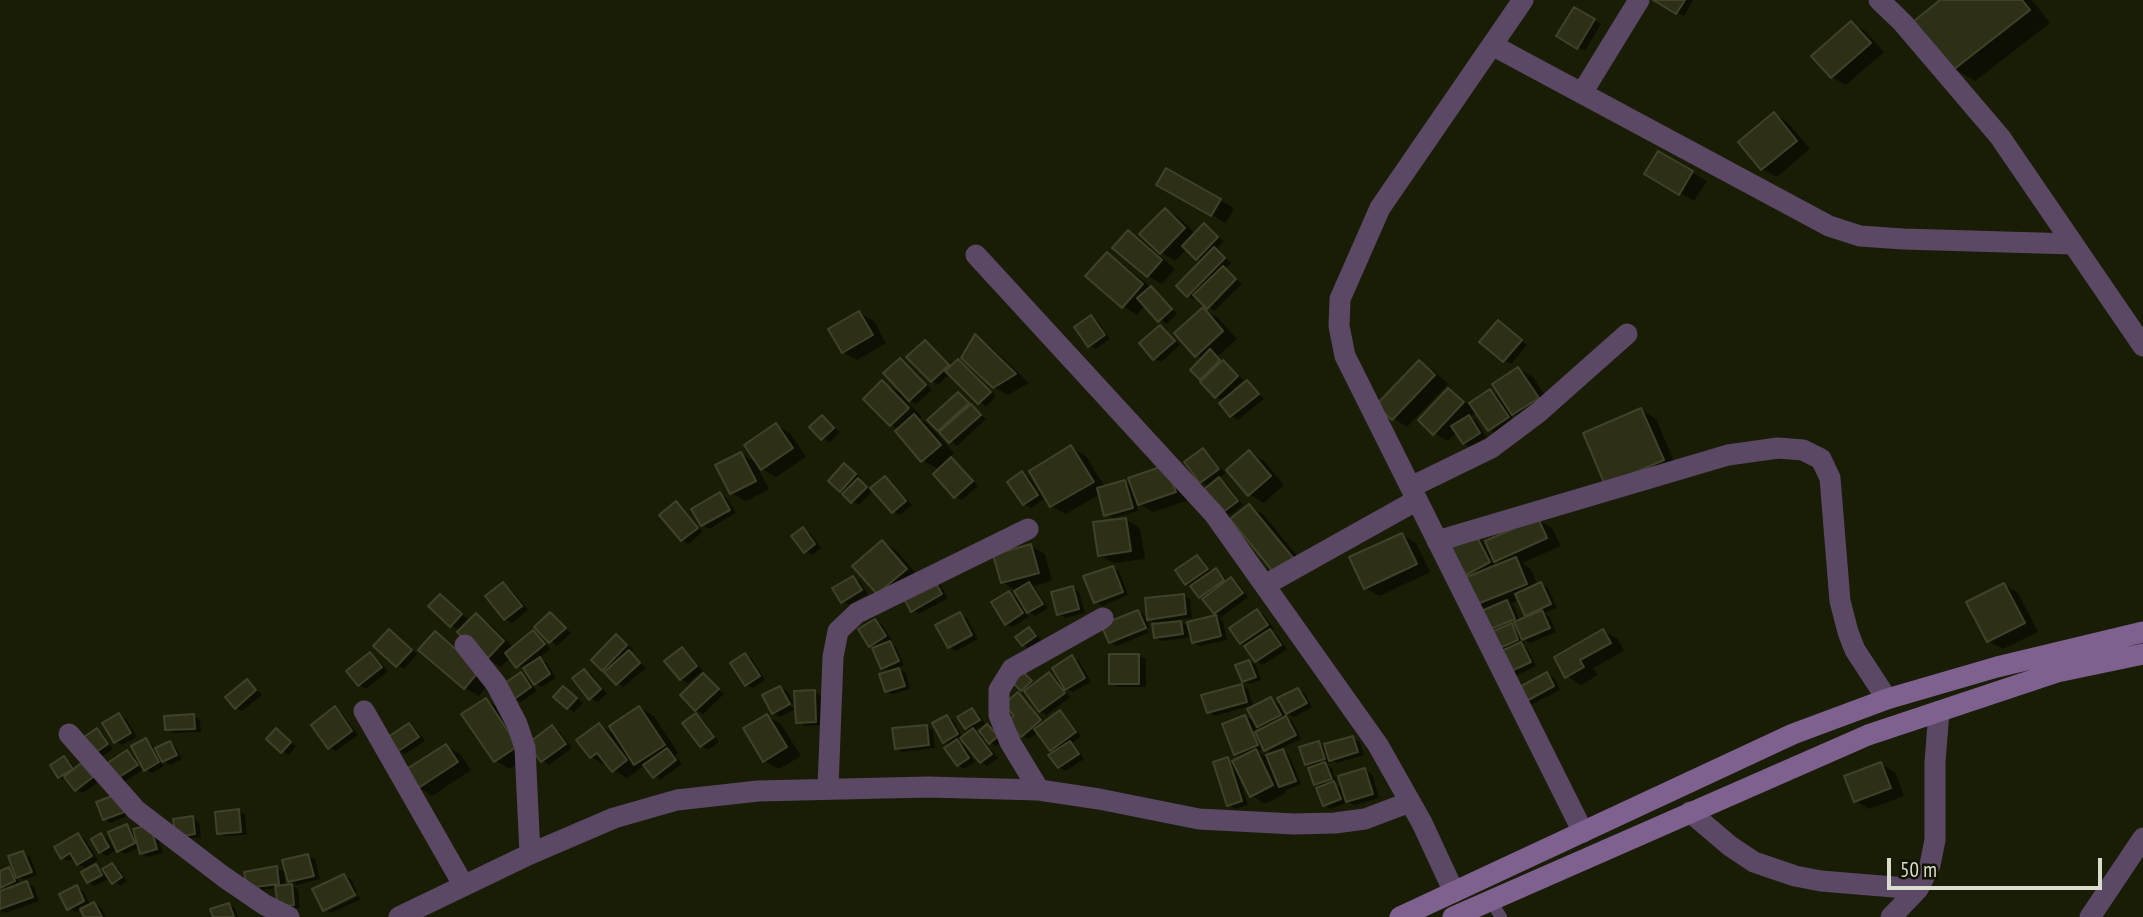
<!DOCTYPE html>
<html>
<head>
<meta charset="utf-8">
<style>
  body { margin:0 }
  #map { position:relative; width:2143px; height:917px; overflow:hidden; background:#1a1d05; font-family:"PT Sans Narrow",sans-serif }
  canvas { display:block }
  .scale { position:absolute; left:1887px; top:858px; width:215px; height:32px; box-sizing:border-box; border:4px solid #dadccd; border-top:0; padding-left:9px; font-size:21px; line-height:24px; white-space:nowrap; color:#dadccd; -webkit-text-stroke:5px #121400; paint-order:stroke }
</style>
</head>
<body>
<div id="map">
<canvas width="2143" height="917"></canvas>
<div class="scale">50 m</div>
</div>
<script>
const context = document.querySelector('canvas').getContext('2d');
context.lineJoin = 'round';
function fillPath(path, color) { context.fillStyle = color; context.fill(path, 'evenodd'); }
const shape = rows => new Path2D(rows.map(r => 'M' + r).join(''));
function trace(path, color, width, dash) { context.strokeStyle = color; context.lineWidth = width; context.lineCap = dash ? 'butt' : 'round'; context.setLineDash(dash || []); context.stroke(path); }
fillPath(shape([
  [1657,0,1693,0,1684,16],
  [1943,0,2032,0,2050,23,1975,81,1954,69],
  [1575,9,1601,24,1585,51,1559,36],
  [1851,23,1865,31,1884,52,1846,85,1832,77],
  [1774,114,1788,123,1810,149,1777,177,1762,169],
  [1659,153,1707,181,1694,201,1647,174],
  [1167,170,1234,208,1226,223,1158,185],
  [1165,210,1179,218,1196,234,1205,225,1224,241,1215,250,1231,263,1225,269,1242,284,1214,311,1198,297,1195,300,1188,296,1178,286,1202,261,1187,249,1175,261,1157,250],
  [1128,232,1142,240,1175,269,1162,284,1148,276],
  [1107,255,1121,263,1157,292,1177,314,1166,324,1145,305,1137,315,1123,306],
  [1203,310,1218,318,1237,339,1218,356,1244,380,1234,389,1236,391,1247,383,1264,399,1238,420,1231,416,1221,403,1224,401,1216,397,1192,370,1202,359,1196,355],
  [859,313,874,321,886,343,857,360,843,352],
  [1091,317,1098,321,1110,339,1096,349,1089,345],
  [1505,326,1527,345,1511,364,1504,360],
  [1160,327,1180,345,1161,362,1154,358],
  [975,337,989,345,1029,383,1008,395,994,387],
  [925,342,952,367,958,361,965,365,996,396,986,407,950,374,938,385,932,381],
  [901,360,907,364,932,390,916,404,903,397,922,417,920,419,928,424,954,453,949,458,958,463,978,486,962,500,955,496,940,470,922,460,899,430,891,425,865,399,883,383,904,395],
  [1419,362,1433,370,1448,384,1407,427,1393,418],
  [1518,369,1533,377,1552,406,1528,422,1511,412],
  [1449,390,1470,405,1490,391,1497,395,1515,421,1496,433,1489,429,1477,411,1471,417,1476,420,1486,437,1471,447,1464,443,1457,432,1448,441,1434,433],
  [959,394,986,419,957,446,939,430],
  [1641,410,1656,419,1677,468,1621,492],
  [822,417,840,432,829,443,812,427],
  [776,425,790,433,806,457,776,477,757,466,769,489,746,501,731,493,741,454,759,464],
  [1071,447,1086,456,1105,487,1125,482,1133,487,1180,475,1189,500,1153,512,1136,502,1138,511,1113,518,1106,515,1100,494,1066,514,1051,506],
  [1203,450,1209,454,1225,473,1218,479,1226,483,1243,505,1230,515,1223,511,1210,487,1202,482,1187,462],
  [1249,452,1264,461,1284,485,1264,503,1249,494],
  [845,465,862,479,859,481,870,490,885,478,891,482,912,505,900,515,893,511,874,490,859,505,852,501,841,491],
  [1022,473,1029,477,1044,499,1031,508,1024,504],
  [720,494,727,498,736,513,709,529,702,525],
  [676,504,683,507,703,532,688,544,682,540],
  [1249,506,1264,515,1307,568,1290,581],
  [1126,519,1140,528,1145,559,1114,563,1099,555],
  [1538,520,1552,528,1561,546,1522,563,1530,568,1538,586,1541,584,1548,588,1557,608,1544,613,1549,616,1556,632,1530,643,1522,638,1524,643,1521,644,1527,648,1536,666,1515,676,1497,648,1488,610,1477,604,1473,577,1467,574,1476,537,1482,541,1490,555],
  [1492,558,1503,565,1497,567],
  [1519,600,1526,615,1531,617,1520,622,1514,606,1510,604],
  [803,529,810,533,821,548,812,555,805,551],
  [1402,535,1416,543,1430,572,1380,596,1365,588],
  [883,542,897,551,920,578,878,593],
  [1031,546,1045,554,1052,581,1034,586,1048,608,1035,616,1023,609,1029,617,1012,627,1006,624,1009,593,1021,600,1017,591,1002,582],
  [1197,557,1204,561,1212,572,1216,570,1222,574,1228,582,1231,579,1238,583,1248,597,1219,619,1223,621,1227,640,1200,646,1193,642,1192,637,1162,641,1155,637,1160,625,1149,619,1183,595,1190,599,1192,618,1176,620,1190,627,1189,624,1220,616,1215,613,1193,587,1187,584],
  [1112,567,1119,571,1128,595,1102,606,1095,602],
  [853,578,860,582,868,594,849,605,842,601],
  [934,582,941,586,948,598,919,614,913,610],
  [503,584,510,588,528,610,512,623,505,619],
  [2004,585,2018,593,2038,632,2003,649,1988,641],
  [1073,588,1079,592,1085,613,1065,618,1059,614],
  [440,596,468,619,458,629,451,625],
  [1257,611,1264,615,1274,629,1271,631,1277,635,1287,649,1263,665,1256,661,1241,643],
  [1138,612,1145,616,1150,629,1139,622,1137,625,1150,632,1117,646,1110,642],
  [550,614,571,633,557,646,537,627],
  [960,614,967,618,978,639,956,651,949,647],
  [476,616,490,624,514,648,533,632,540,636,550,649,539,658,547,663,556,678,542,687,535,683,526,669,518,666,510,658,501,667,487,659],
  [875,621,882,625,892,640,888,642,896,647,904,665,897,668,906,673,910,689,893,694,887,691,890,672,882,668,875,648,870,645],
  [1029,629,1036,633,1041,640,1030,649,1023,645],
  [389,631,417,654,404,669,397,665],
  [1603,631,1618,639,1624,651,1593,668,1598,675,1581,685,1567,676],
  [435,633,449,641,493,679,479,696,465,688],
  [616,636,633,649,630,653,646,668,623,687,593,660],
  [682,649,688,653,703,671,688,683,681,679,667,661],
  [370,654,377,658,388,671,366,689,359,685],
  [745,655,752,659,765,680,753,688,746,684],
  [1139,656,1146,659,1146,687,1118,687,1111,683],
  [1072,657,1079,661,1091,682,1073,692,1063,687],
  [1249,661,1256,665,1261,680,1250,684,1243,681],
  [584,671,591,674,607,694,597,702,590,698],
  [1021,672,1036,684,1049,674,1056,678,1070,697,1047,715,1040,711,1027,693,1022,690],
  [521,674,527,678,537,691,521,702,514,699],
  [1547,674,1554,678,1560,690,1531,705,1525,701],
  [704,675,724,694,703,714,696,710],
  [247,681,262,695,242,711,236,708],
  [1242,686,1248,689,1253,705,1215,716,1208,712],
  [780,688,787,691,794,704,783,698,782,701,795,709,780,717,773,713],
  [1298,690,1305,693,1312,707,1294,717,1282,710,1286,718,1293,722,1301,739,1280,749,1289,755,1301,784,1285,791,1286,793,1265,804,1251,795,1241,776,1239,777,1248,805,1235,809,1229,805,1228,759,1233,762,1242,757,1236,754,1245,717,1252,720,1257,733,1264,729,1258,726,1271,699,1283,706],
  [1265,748,1265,749,1274,754,1266,757,1257,751],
  [570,692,583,703,574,712,568,708],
  [814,692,821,696,822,725,804,726,798,722],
  [1018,694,1024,698,1046,723,1060,712,1066,716,1081,736,1071,744,1076,747,1084,759,1066,771,1059,767,1055,752,1038,732,1029,739,1022,736,1017,716],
  [486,700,500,708,531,754,510,769,496,761],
  [640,708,654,716,678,753,675,755,682,764,660,780,642,767,627,778,613,770,608,763,605,765,591,757,599,725,617,736],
  [335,709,341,712,358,735,336,751,329,747],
  [972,710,979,714,985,724,974,731,987,738,988,726,1003,740,996,746,982,738,998,758,987,766,981,762,963,738,957,742,964,745,975,762,964,769,958,765,951,745,944,741,947,717,953,720,963,738,972,731,966,728],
  [119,715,126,719,137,737,122,745,116,741],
  [696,715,703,719,719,742,708,750,701,746],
  [194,716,200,720,201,732,173,733,167,729],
  [767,716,781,724,801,756,779,769,764,761],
  [409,725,416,729,425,741,405,754,398,750],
  [927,726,933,730,935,748,903,752,896,748],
  [552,728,559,731,572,748,549,765,543,761,530,744],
  [97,730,103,734,113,749,100,758,93,754],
  [277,731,296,746,289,755,282,751],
  [1353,738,1360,742,1364,755,1337,763,1330,759,1331,762,1325,764,1332,768,1337,783,1335,784,1343,789,1365,770,1372,774,1379,798,1354,805,1348,802,1331,809,1324,805,1322,788,1316,784,1314,768,1307,764,1319,743,1325,746],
  [146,740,152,744,155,750,169,743,176,747,182,759,170,765,160,759,164,766,152,773,144,769,121,784,115,780,128,752,134,756,141,765,143,764],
  [446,746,460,754,471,770,432,796,418,787],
  [64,758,71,762,76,770,81,765,98,782,83,793,77,790,68,779,66,781,59,777],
  [1881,764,1895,772,1904,796,1869,809,1855,801],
  [98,803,132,814,111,823,104,819],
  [239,811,245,815,247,835,225,836,218,833],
  [192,818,199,822,201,837,184,839],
  [126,826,134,831,156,830,163,853,148,857,142,853,140,847,125,854,118,850],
  [78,835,85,839,98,860,85,868,78,864,75,858,68,861,62,858],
  [101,835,108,839,115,851,107,856,100,852],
  [23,853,30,857,37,875,24,880,17,876,19,882,16,884,17,887,27,883,34,887,39,901,5,913,0,910,0,893,8,890,1,887,0,873,9,869,17,874],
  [308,856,315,859,320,879,292,886,298,889,300,908,286,910,277,888,255,891,248,887,277,868,284,872,285,886,296,885,289,881],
  [112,865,119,869,127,881,120,886,110,878,95,886,88,882,96,866,104,870],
  [344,876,351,879,357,892,326,907,326,910,325,909],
  [77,887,83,891,91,906,94,904,101,908,106,917,86,917,82,909,75,912,69,908],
  [359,896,361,899,331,913,327,911],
  [229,904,235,908,238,917,214,917]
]), '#0007');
const building = shape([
  [1653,0,1685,0,1676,14,1653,0],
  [1940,0,2022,0,2030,10,1953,70,1914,21,1940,0],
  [1574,7,1595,19,1577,49,1556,36,1574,7],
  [1851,21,1871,43,1831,78,1811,56,1851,21],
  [1774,112,1797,141,1761,170,1738,142,1774,112],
  [1658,151,1693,171,1679,195,1644,174,1658,151],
  [1166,168,1221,199,1211,216,1156,185,1166,168],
  [1165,208,1185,228,1160,254,1139,234,1165,208],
  [1204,223,1218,237,1196,260,1182,246,1204,223],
  [1128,230,1162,260,1147,277,1112,248,1128,230],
  [1214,247,1225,258,1187,297,1176,286,1214,247],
  [1107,252,1143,284,1122,308,1085,276,1107,252],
  [1223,266,1236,279,1207,309,1193,295,1223,266],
  [1151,286,1172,309,1158,322,1137,298,1151,286],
  [1203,307,1223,331,1195,357,1174,333,1203,307],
  [859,311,873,335,842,353,828,329,859,311],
  [1091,315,1105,335,1088,347,1074,327,1091,315],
  [1498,320,1522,340,1503,362,1479,342,1498,320],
  [1160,325,1175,341,1153,360,1139,343,1160,325],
  [975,334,1016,374,993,388,961,358,975,334],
  [925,340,949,365,931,382,906,357,925,340],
  [1210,349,1220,360,1200,380,1190,370,1210,349],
  [900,358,926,385,909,401,883,373,900,358],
  [958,359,991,392,978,404,945,371,958,359],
  [1223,360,1238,376,1215,398,1200,382,1223,360],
  [1419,360,1435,375,1392,420,1376,405,1419,360],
  [1518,367,1539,398,1512,415,1492,384,1518,367],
  [882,380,909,408,890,426,863,399,882,380],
  [1247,380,1259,394,1230,417,1219,403,1247,380],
  [1448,388,1464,402,1433,435,1418,420,1448,388],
  [1490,389,1509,417,1488,431,1469,403,1490,389],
  [958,392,969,403,938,431,927,420,958,392],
  [971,404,981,415,949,443,939,432,971,404],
  [1641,408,1664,460,1605,485,1583,433,1641,408],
  [914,414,941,445,921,462,895,431,914,414],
  [822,415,834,428,821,440,809,427,822,415],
  [1469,415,1480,433,1463,444,1451,426,1469,415],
  [776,423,793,448,761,470,744,445,776,423],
  [1071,445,1094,482,1050,507,1029,471,1071,445],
  [1203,448,1219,469,1200,483,1184,462,1203,448],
  [1249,450,1271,476,1248,496,1226,470,1249,450],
  [741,452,756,481,730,494,715,465,741,452],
  [951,457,973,481,954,498,933,474,951,457],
  [844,463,856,474,840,492,828,481,844,463],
  [1166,465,1176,492,1138,505,1128,478,1166,465],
  [1022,471,1038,495,1023,505,1007,482,1022,471],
  [885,476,906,501,892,513,870,488,885,476],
  [1219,477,1238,501,1222,513,1203,490,1219,477],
  [858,478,867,487,851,503,842,494,858,478],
  [1125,480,1133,508,1104,516,1097,488,1125,480],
  [720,492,730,510,701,526,691,509,720,492],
  [676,501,698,528,681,541,659,515,676,501],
  [1249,504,1294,559,1275,574,1230,519,1249,504],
  [1126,518,1131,551,1098,556,1093,522,1126,518],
  [1538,518,1547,538,1494,562,1485,541,1538,518],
  [803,527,815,544,804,553,791,536,803,527],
  [1402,533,1417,564,1364,589,1349,557,1402,533],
  [1476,535,1490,562,1466,575,1451,548,1476,535],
  [882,540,907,569,877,594,852,566,882,540],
  [1031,544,1039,573,1001,583,993,555,1031,544],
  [1197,555,1208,569,1185,585,1175,570,1197,555],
  [1516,557,1527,584,1475,605,1464,578,1516,557],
  [1113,566,1123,592,1094,603,1083,576,1113,566],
  [1216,568,1224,580,1199,598,1190,586,1216,568],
  [853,576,862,590,841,603,832,588,853,576],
  [1231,577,1243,593,1214,614,1202,599,1231,577],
  [934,580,942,594,911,612,903,597,934,580],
  [503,582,522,606,504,620,485,596,503,582],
  [1029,582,1043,604,1027,613,1014,591,1029,582],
  [1541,582,1551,604,1525,616,1515,594,1541,582],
  [2004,583,2025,623,1987,642,1966,602,2004,583],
  [1073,586,1079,609,1057,615,1051,592,1073,586],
  [1009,591,1023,613,1005,625,991,602,1009,591],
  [440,594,462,614,450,627,428,606,440,594],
  [1184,594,1186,614,1147,620,1145,598,1184,594],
  [1507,600,1515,619,1486,631,1479,612,1507,600],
  [1257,609,1268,625,1240,644,1229,628,1257,609],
  [1138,610,1146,628,1109,643,1101,625,1138,610],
  [1542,610,1550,628,1522,640,1514,622,1542,610],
  [550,612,566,628,549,643,534,627,550,612],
  [960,612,972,635,948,648,935,625,960,612],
  [476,613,504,641,486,660,457,632,476,613],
  [1216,615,1221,636,1192,643,1187,622,1216,615],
  [875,619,886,636,869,647,858,629,875,619],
  [1181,621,1183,634,1154,638,1152,624,1181,621],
  [1512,623,1518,640,1495,650,1489,633,1512,623],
  [1029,627,1036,636,1022,646,1015,637,1029,627],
  [389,629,412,650,396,667,373,646,389,629],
  [1270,629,1281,645,1255,662,1244,646,1270,629],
  [1603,629,1611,643,1580,660,1584,667,1565,678,1554,657,1603,629],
  [533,630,545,644,516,668,505,653,533,630],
  [435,631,480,670,464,689,418,650,435,631],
  [616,634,627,645,602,671,591,660,616,634],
  [890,641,899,661,881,669,872,648,890,641],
  [1521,642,1531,662,1507,673,1497,653,1521,642],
  [682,647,697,666,680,680,664,661,682,647],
  [629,650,640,663,616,685,604,672,629,650],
  [370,652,382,667,358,686,346,671,370,652],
  [745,653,760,676,745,686,730,663,745,653],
  [1109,654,1139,654,1139,684,1109,684,1109,654],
  [1072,655,1085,678,1065,690,1052,668,1072,655],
  [540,657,550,674,534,685,523,668,540,657],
  [1249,660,1256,677,1242,682,1235,665,1249,660],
  [899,668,905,686,885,692,879,674,899,668],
  [584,669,601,689,589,700,572,678,584,669],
  [1021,670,1032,681,1021,691,1010,680,1021,670],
  [521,672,531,687,513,700,502,685,521,672],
  [1049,672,1065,693,1039,712,1024,691,1049,672],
  [1547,672,1554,686,1523,703,1516,689,1547,672],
  [703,673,719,689,695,711,680,695,703,673],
  [247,679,256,690,235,709,225,697,247,679],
  [1242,684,1247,702,1207,713,1201,695,1242,684],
  [563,686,577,698,567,709,553,697,563,686],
  [780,686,790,704,772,714,762,695,780,686],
  [1298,688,1307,703,1286,714,1277,698,1298,688],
  [815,690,816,722,796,723,794,691,815,690],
  [1018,692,1041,720,1021,737,1007,721,1014,716,1004,704,1018,692],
  [1271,697,1281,715,1257,727,1247,709,1271,697],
  [486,698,518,746,494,762,461,714,486,698],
  [335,706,352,731,328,749,311,725,335,706],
  [639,706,665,745,634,765,609,726,639,706],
  [972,708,980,720,965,729,957,717,972,708],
  [1060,710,1076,732,1050,751,1034,729,1060,710],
  [119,713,131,733,114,743,102,723,119,713],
  [696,713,714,737,700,747,682,723,696,713],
  [194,714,195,729,165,730,164,716,194,714],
  [767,714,787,747,763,762,743,728,767,714],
  [947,715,958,734,943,743,932,723,947,715],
  [1245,715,1258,745,1234,755,1222,724,1245,715],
  [1286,716,1296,735,1264,751,1255,732,1286,716],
  [409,723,419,737,397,752,388,737,409,723],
  [599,723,627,760,612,772,597,753,590,758,576,740,599,723],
  [987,724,998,736,989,744,979,731,987,724],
  [552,725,566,744,541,762,527,744,552,725],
  [927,725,929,745,895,749,892,728,927,725],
  [97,728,108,744,92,755,81,739,97,728],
  [276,728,291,742,281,753,266,739,276,728],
  [973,728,992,754,980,763,960,738,973,728],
  [1353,736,1358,752,1329,761,1324,744,1353,736],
  [146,738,159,762,144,771,131,746,146,738],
  [957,739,969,758,957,766,944,748,957,739],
  [170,741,177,755,162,762,155,748,170,741],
  [1070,741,1079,754,1058,768,1048,755,1070,741],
  [1319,741,1325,759,1305,765,1299,747,1319,741],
  [446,744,458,762,417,789,405,770,446,744],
  [667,748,676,760,653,778,643,765,667,748],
  [1256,749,1273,785,1250,797,1232,761,1256,749],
  [1283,749,1296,781,1279,787,1266,755,1283,749],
  [127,750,138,765,113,781,103,766,127,750],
  [64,756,73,769,58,778,50,765,64,756],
  [1228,757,1242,801,1227,806,1213,762,1228,757],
  [1325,762,1332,779,1314,785,1308,768,1325,762],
  [1881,762,1891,788,1854,802,1844,776,1881,762],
  [81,763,93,777,75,791,64,777,81,763],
  [1365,768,1373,794,1346,802,1338,776,1365,768],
  [1334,781,1341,799,1323,806,1316,788,1334,781],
  [120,793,127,811,103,820,96,802,120,793],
  [239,809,241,832,217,834,215,812,239,809],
  [193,816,195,834,176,837,173,819,193,816],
  [127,824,135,843,117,852,108,832,127,824],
  [150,825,157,849,140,854,133,829,150,825],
  [78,833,92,856,77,865,70,853,61,859,54,847,78,833],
  [101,833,109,847,99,853,91,839,101,833],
  [23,851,32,872,16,878,8,856,23,851],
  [308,854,314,876,288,882,282,860,308,854],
  [112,863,122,877,112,884,102,869,112,863],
  [96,864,102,875,87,883,81,872,96,864],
  [277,866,279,884,247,888,244,872,277,866],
  [9,867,15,881,0,888,0,871,9,867],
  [344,874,355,895,323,911,312,889,344,874],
  [27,881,33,897,0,909,0,891,27,881],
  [292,884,294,905,278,907,275,886,292,884],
  [77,885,84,901,67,910,59,894,77,885],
  [94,902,102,917,84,917,80,909,94,902],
  [229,903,234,917,213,917,210,909,229,903]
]);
fillPath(building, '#2d3017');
trace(building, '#3f4228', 2);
trace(shape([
  [1490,900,1501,917]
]), '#5a4865', 12);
trace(shape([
  [1523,0,1380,208,1340,299,1339,326,1345,356,1583,832],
  [1879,0,1902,22,2000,137,2143,346],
  [1492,45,1829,226,1860,236,1903,239,2073,244],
  [1582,93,1639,0],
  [976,255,1214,514,1378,745,1422,823,1454,892],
  [1411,487,1491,448,1539,412,1627,334],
  [1437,541,1728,455,1778,448,1803,450,1821,459,1830,478,1840,601,1848,632,1855,650,1887,699],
  [1265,585,1417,500],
  [465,645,496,684,517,724,525,748,530,854],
  [364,711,464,886],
  [69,734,136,810,224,877,265,905,289,917],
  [828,788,833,657,838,631,857,613,1028,529],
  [1039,790,1010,742,999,715,999,690,1012,669,1103,618],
  [1690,812,1730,846,1754,862,1795,876,1821,881,1918,889],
  [399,917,530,854,614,818,677,800,758,791,928,787,1039,790,1099,799,1199,819,1294,824,1335,823,1365,819,1410,802],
  [1891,917,1918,889,1930,865,1935,840,1935,762,1939,711],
  [2090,917,2143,838]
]), '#5a4865', 21);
trace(shape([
  [1400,917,1793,734,1887,699,1997,667,2143,632],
  [1453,917,1868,735,2057,672,2143,654]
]), '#7e618f', 21);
</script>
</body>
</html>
